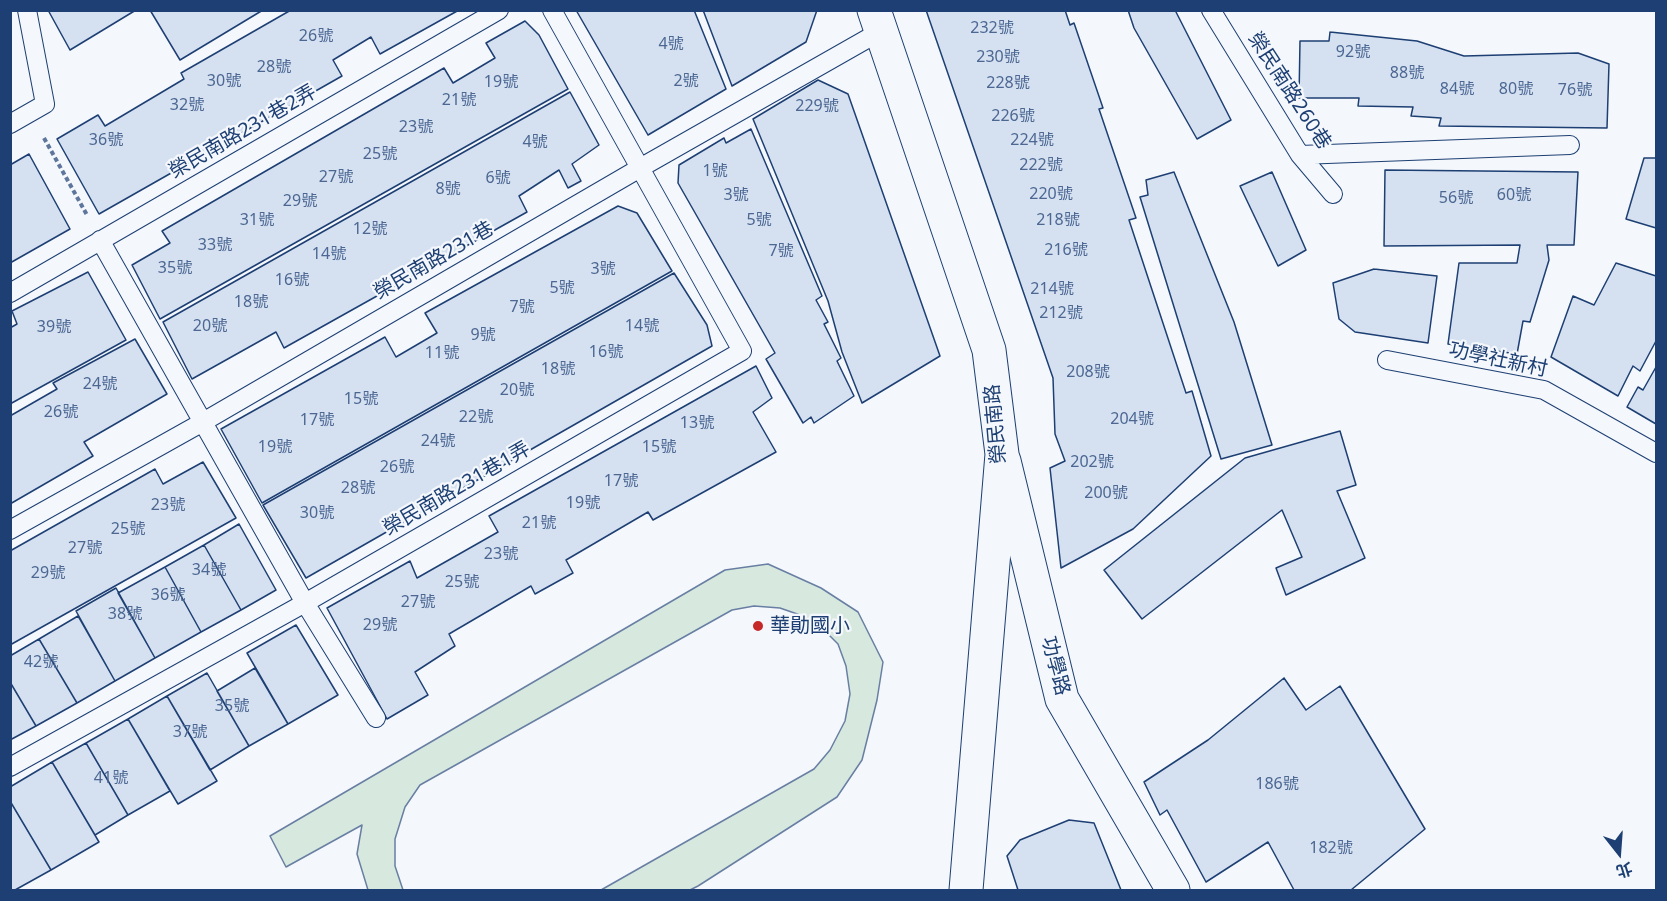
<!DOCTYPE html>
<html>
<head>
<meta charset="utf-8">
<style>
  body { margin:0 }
  #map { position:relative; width:1667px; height:901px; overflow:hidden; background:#f4f7fb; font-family:"Noto Sans","Noto Sans TC",sans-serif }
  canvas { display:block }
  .frame { position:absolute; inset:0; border:12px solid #1d3f73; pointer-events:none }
  .north { position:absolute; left:1589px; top:823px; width:60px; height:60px; -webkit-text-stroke:4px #f4f7fb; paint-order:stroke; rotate:163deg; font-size:16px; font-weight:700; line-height:24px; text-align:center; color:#1d3f73 }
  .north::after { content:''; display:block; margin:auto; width:21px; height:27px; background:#1d3f73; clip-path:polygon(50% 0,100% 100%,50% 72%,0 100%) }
</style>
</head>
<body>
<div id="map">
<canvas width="1667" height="901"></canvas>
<div class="frame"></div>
<div class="north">北</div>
</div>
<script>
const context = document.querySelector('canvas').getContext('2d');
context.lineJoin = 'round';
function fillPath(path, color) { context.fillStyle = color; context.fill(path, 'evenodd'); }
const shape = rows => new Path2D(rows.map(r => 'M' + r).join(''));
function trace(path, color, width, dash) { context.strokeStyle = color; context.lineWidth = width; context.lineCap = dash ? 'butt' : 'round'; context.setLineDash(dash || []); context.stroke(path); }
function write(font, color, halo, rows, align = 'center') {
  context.font = font + ' "Noto Sans","Noto Sans TC",sans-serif'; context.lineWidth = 4.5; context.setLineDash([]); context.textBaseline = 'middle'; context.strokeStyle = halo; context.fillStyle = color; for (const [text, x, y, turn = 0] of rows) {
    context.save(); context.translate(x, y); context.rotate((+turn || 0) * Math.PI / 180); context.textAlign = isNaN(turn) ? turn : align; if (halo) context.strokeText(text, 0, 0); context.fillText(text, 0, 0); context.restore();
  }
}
const green = shape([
  [768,564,821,588,858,612,883,662,877,700,862,760,837,797,698,886,690,890,601,890,814,769,830,750,845,721,850,694,846,666,838,644,822,628,803,616,780,608,754,606,732,610,420,785,405,807,395,839,395,866,403,890,368,890,357,854,362,825,286,867,270,836,725,570,768,564]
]);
fillPath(green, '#d7e8df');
trace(green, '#687fa3', 1.5);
const building = shape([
  [48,10,136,10,70,50,48,10],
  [150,10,263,10,180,60,150,10],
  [291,10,459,10,380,54,371,37,333,60,342,76,99,214,57,139,98,115,105,126,184,79,181,73,291,10],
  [576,10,694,10,726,89,648,135,576,10],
  [817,10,806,42,732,86,703,10,817,10],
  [926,10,1065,10,1070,25,1074,23,1103,108,1099,109,1136,218,1129,220,1186,393,1192,391,1211,456,1133,529,1061,568,1050,468,1065,461,1055,434,1053,378,926,10],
  [1128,10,1175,10,1231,120,1197,139,1134,28,1128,10],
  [525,21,539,35,568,89,160,319,132,265,170,243,162,231,444,68,453,83,495,58,486,43,525,21],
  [1330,32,1417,41,1464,56,1578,53,1609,64,1607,128,1439,126,1441,118,1411,116,1413,107,1358,106,1359,98,1299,98,1300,41,1329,41,1330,32],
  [818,80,848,94,940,356,862,403,842,352,828,301,753,119,818,80],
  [570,92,599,145,572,164,581,181,568,188,559,170,519,196,527,212,284,348,276,332,192,379,163,322,570,92],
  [751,129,822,296,816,300,828,322,824,324,841,358,837,361,854,396,814,423,811,417,803,423,766,359,775,353,678,183,679,165,724,138,726,143,751,129],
  [29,154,70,229,10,263,10,165,29,154],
  [1644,158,1656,158,1656,228,1626,219,1644,158],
  [1385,170,1578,172,1574,245,1547,245,1549,260,1530,322,1523,321,1517,354,1448,344,1459,263,1517,263,1520,245,1384,246,1385,170],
  [1174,172,1234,322,1272,445,1221,459,1140,197,1148,195,1146,180,1174,172],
  [1272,172,1306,250,1278,266,1240,186,1272,172],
  [618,206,637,213,672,271,262,503,221,429,385,337,396,357,437,333,425,313,618,206],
  [1616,263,1656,276,1656,341,1640,371,1633,366,1618,396,1551,357,1573,296,1594,305,1616,263],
  [1374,269,1437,276,1428,343,1355,332,1339,319,1333,283,1374,269],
  [88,272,126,340,10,404,10,328,17,324,12,311,88,272],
  [674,273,707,325,712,346,306,578,263,505,674,273],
  [135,339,167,394,84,442,93,456,10,504,10,416,57,389,53,383,135,339],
  [756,366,772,398,753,412,776,452,653,520,648,512,566,560,573,573,535,594,531,586,449,634,455,646,415,672,428,695,387,719,327,608,410,561,417,578,498,532,489,516,756,366],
  [1656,367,1656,424,1627,407,1638,387,1643,390,1656,367],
  [1340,431,1356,485,1337,491,1365,558,1286,595,1276,568,1302,557,1282,510,1142,619,1104,570,1245,458,1340,431],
  [203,462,236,518,10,645,10,551,155,469,163,484,203,462],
  [239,524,276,590,241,610,204,545,239,524],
  [204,545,241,610,201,632,165,567,204,545],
  [165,567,201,632,155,658,118,593,165,567],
  [116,588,155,658,115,681,76,611,116,588],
  [78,616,115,681,77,703,39,639,78,616],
  [296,625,338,695,288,724,247,653,296,625],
  [39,639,77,703,36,726,10,682,10,656,39,639],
  [255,668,288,724,249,746,217,691,255,668],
  [207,673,249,746,210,770,167,696,207,673],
  [1284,678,1306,710,1340,686,1425,829,1351,890,1294,890,1268,842,1206,882,1167,810,1160,815,1144,782,1208,740,1284,678],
  [10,682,36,726,10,740,10,682],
  [167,696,217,781,178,804,128,719,167,696],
  [128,719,170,791,128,815,86,743,128,719],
  [86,743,128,815,95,835,52,762,86,743],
  [52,762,99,842,51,870,10,801,10,787,52,762],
  [10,801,51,870,15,890,10,890,10,801],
  [1069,820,1094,823,1121,890,1018,890,1007,856,1020,840,1069,820]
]);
fillPath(building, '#d5e0f0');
trace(building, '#1d3f73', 1.5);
const service = shape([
  [1211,10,1300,155,1333,194],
  [10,124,45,104,27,10],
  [1300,155,1570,145],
  [100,240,305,603,376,718],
  [10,293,499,10],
  [1387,360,1544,390,1656,453],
  [10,530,203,422,640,168,881,31],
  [10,767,305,603,742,351,552,10]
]);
const minor = shape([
  [1004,461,1062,699,1173,890]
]);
const tertiary = shape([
  [874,10,989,350,1002,454,966,890]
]);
trace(service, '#1d3f73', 20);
trace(minor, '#1d3f73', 35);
trace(tertiary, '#1d3f73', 35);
trace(shape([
  [44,138,87,215]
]), '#5e769c', 4, [4.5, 3]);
trace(service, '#f4f7fb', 18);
trace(minor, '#f4f7fb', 33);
trace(tertiary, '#f4f7fb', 33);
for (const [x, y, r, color] of [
  [758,626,6,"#c62828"]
]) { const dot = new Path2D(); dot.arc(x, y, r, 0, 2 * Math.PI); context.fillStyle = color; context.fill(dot); trace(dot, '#f4f7fb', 2); }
write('16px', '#4b6792', null, [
  ["232號",992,28],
  ["26號",316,36],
  ["4號",671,44],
  ["92號",1353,52],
  ["230號",998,57],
  ["28號",274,67],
  ["88號",1407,73],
  ["30號",224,81],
  ["2號",686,81],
  ["19號",501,82],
  ["228號",1008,83],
  ["84號",1457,89],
  ["80號",1516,89],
  ["76號",1575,90],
  ["21號",459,100],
  ["32號",187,105],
  ["229號",817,106],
  ["226號",1013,116],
  ["23號",416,127],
  ["36號",106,140],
  ["224號",1032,140],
  ["4號",535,142],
  ["25號",380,154],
  ["222號",1041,165],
  ["1號",715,171],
  ["27號",336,177],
  ["6號",498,178],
  ["8號",448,189],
  ["220號",1051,194],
  ["3號",736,195],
  ["60號",1514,195],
  ["56號",1456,198],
  ["29號",300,201],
  ["31號",257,220],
  ["5號",759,220],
  ["218號",1058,220],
  ["12號",370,229],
  ["33號",215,245],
  ["216號",1066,250],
  ["7號",781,251],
  ["14號",329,254],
  ["35號",175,268],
  ["3號",603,269],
  ["16號",292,280],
  ["5號",562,288],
  ["214號",1052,289],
  ["18號",251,302],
  ["7號",522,307],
  ["212號",1061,313],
  ["20號",210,326],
  ["14號",642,326],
  ["39號",54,327],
  ["9號",483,335],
  ["16號",606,352],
  ["11號",442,353],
  ["18號",558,369],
  ["208號",1088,372],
  ["24號",100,384],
  ["20號",517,390],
  ["15號",361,399],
  ["26號",61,412],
  ["22號",476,417],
  ["204號",1132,419],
  ["17號",317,420],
  ["13號",697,423],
  ["24號",438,441],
  ["19號",275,447],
  ["15號",659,447],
  ["202號",1092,462],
  ["26號",397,467],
  ["17號",621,481],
  ["28號",358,488],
  ["200號",1106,493],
  ["19號",583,503],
  ["23號",168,505],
  ["30號",317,513],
  ["21號",539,523],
  ["25號",128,529],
  ["27號",85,548],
  ["23號",501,554],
  ["34號",209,570],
  ["29號",48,573],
  ["25號",462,582],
  ["36號",168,595],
  ["27號",418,602],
  ["38號",125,614],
  ["29號",380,625],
  ["42號",41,662],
  ["35號",232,706],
  ["37號",190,732],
  ["41號",111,778],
  ["186號",1277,784],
  ["182號",1331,848]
]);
write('20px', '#1d3f73', '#f4f7fb', [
  ["榮民南路260巷",1289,91,57],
  ["榮民南路231巷2弄",243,132,-30],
  ["榮民南路231巷",434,261,-30],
  ["功學社新村",1498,360,12],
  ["榮民南路",996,424,-95],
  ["榮民南路231巷1弄",457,489,-30],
  ["功學路",1055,666,75]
]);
write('20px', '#1d3f73', '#f4f7fb', [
  ["華勛國小",770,626]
], 'left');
</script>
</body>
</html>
